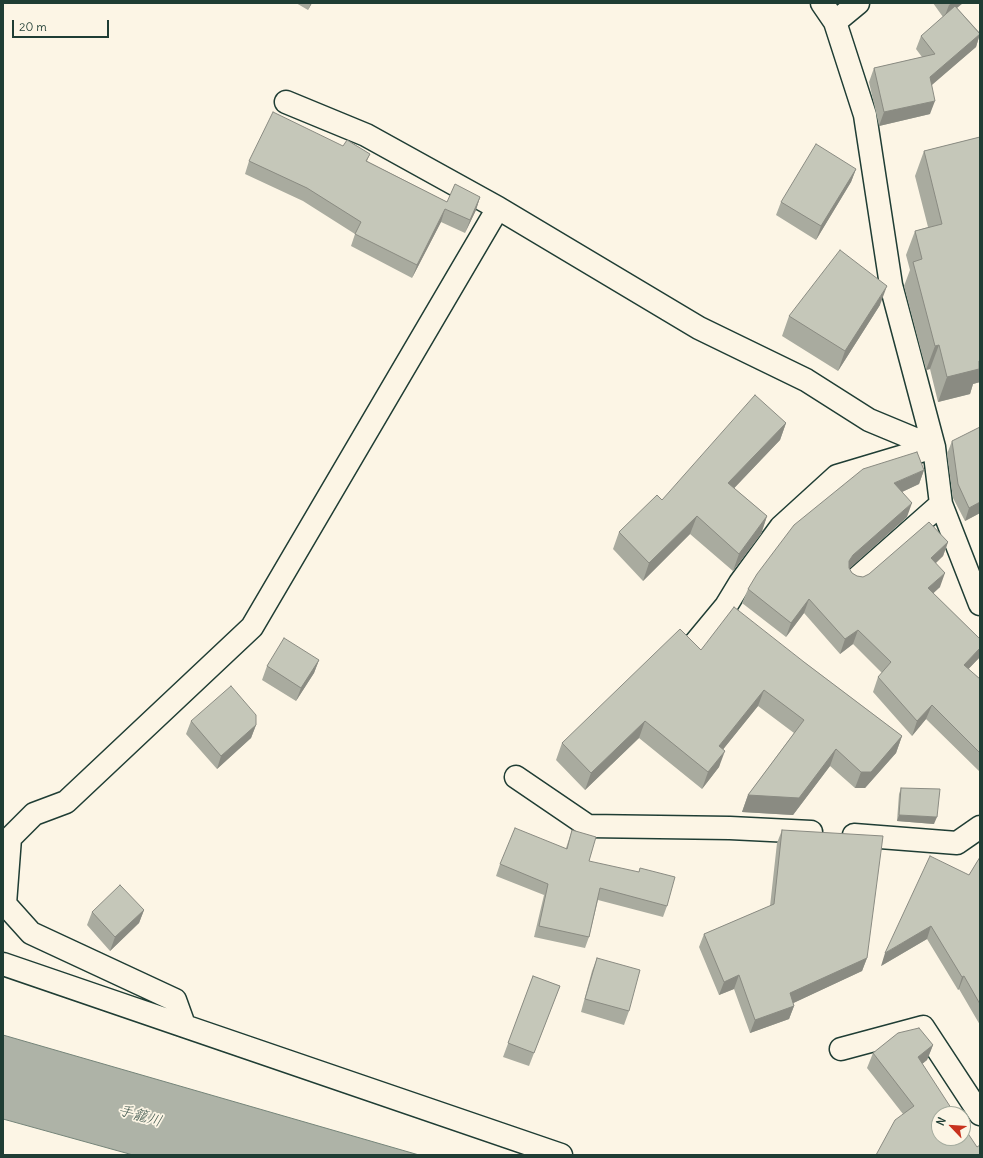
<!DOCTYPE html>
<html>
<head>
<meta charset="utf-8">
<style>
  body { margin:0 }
  #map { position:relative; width:983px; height:1158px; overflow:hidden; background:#fcf5e5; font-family:Delius,sans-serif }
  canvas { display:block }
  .frame { position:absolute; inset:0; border:4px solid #1f3d34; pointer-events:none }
  .north { position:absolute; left:931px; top:1106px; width:40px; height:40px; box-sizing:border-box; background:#fcf5e5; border:1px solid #a4ab9e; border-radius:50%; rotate:295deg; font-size:11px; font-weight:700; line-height:16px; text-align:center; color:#1f3d34 }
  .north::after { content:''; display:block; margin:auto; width:14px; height:18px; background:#c8321e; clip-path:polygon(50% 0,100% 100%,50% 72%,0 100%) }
  .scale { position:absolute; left:12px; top:20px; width:97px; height:18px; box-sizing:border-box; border:2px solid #1f3d34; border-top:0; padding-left:5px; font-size:12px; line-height:14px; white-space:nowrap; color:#1f3d34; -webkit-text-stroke:3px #fcf5e5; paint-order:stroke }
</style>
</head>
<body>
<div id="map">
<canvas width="983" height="1158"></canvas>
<div class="frame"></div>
<div class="north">N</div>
<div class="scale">20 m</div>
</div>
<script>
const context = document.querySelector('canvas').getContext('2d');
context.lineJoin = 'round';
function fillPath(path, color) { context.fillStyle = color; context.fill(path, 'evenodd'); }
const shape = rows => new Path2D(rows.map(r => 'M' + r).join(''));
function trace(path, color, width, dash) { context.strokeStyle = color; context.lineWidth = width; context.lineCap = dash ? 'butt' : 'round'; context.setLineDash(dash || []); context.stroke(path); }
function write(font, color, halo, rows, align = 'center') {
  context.font = font + ' Delius,"Klee One",sans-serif'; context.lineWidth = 3.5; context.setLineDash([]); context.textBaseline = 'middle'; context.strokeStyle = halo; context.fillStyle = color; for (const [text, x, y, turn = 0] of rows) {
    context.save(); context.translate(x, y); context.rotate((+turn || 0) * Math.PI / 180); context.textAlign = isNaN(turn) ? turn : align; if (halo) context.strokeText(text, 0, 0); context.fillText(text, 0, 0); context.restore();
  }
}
const water = shape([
  [3,1035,419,1155,133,1155,3,1119,3,1035]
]);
fillPath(water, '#aeb3a7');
trace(water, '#758479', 1);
const minor = shape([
  [822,3,835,22,865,115,891,285,934,447,941,504,980,604],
  [835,22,858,3],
  [286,102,366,135,498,208,699,328,806,380,869,420,934,447],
  [856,579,941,504],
  [692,647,726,606,740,583,781,527,837,476,934,447],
  [516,777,588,826,730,828,811,832],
  [854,835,957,843,980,827],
  [3,964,561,1155],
  [184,1025,175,1000,31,933,5,904,10,838,34,814,66,802,252,627,498,208],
  [841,1049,923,1027,980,1114]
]);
trace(minor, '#1f3d34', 25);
trace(minor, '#fcf5e5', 22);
fillPath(shape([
  [296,3,312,3,308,10],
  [933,3,963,3,957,8,980,33,976,47,931,85,930,114,879,126,869,82,874,68,922,57,916,49,921,36,943,17],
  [980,137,980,382,973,384,970,394,938,402,930,369,926,370,904,286,910,270,906,255,915,231,928,227,915,176,924,151],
  [343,146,370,154,367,161,447,202,480,197,476,210,465,233,441,222,412,278,351,246,355,234,303,201,245,174,249,161],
  [856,169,851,182,816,240,776,215,781,202],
  [880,305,838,371,782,336,789,316],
  [786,423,780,440,734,488,767,516,761,534,733,571,690,534,643,581,613,549,619,532,662,500],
  [952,441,980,513,965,521,953,498,947,454],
  [924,470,919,484,902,492,907,517,849,568,852,573,857,576,863,577,948,542,943,556,935,563,940,587,933,593,980,639,980,655,979,658,968,669,980,679,980,772,926,719,912,736,873,692,878,677,882,673,853,644,840,654,804,613,786,637,742,603,748,589],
  [701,650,804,662,902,736,896,753,865,788,855,788,830,766,793,815,742,812,748,795,794,733,758,706,723,749,719,767,702,789,639,738,585,790,556,760,562,743],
  [319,660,314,673,296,701,262,680,267,666],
  [191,721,256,725,251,738,217,769,186,734],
  [901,788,934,824,897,821,899,794],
  [572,830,589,861,667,906,663,917,598,900,589,937,585,948,534,937,544,895,496,876,500,864,566,848],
  [782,830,867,958,862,971,793,1003,794,1006,789,1019,750,1033,734,989,719,995,699,947,704,934,770,906,777,843],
  [980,857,980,1025,959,989,958,990,927,939,881,966,969,875],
  [144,910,139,923,110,951,87,925,92,912],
  [597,958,629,1011,624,1025,581,1012,592,971],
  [533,976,560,986,529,1066,503,1057],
  [933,1045,927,1060,922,1064,980,1155,903,1114,867,1068,873,1053]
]), '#a9ab9f');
fillPath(shape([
  [311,3,312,3,308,10],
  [952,3,963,3,944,18,949,5],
  [980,34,976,47,925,91,930,77],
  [935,101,930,114,879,126,884,112],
  [856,169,851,182,816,240,821,226],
  [480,197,476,210,465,233,470,220],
  [445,209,441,222,412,278,417,265],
  [887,286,880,305,838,371,845,351],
  [939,345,930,369,926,370,935,346],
  [980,360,980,382,973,384,970,394,938,402,947,377],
  [786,423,780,440,722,501,728,483],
  [924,470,919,484,889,498,894,483],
  [980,502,980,513,965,521,969,508],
  [912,503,907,517,848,570,849,561,853,555],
  [697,516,690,534,643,581,649,563],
  [767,516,761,534,733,571,739,554],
  [948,542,943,556,926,573,931,558],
  [945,573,940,587,923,603,928,588],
  [809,599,804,613,786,637,791,623],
  [858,630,853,644,840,654,845,639],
  [980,648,980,655,979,658,959,679,964,665],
  [319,660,314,673,296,701,301,688],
  [764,690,758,706,713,762,719,746],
  [932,705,926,719,912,736,917,721],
  [645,721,639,738,585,790,591,773],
  [256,725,251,738,217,769,221,756],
  [902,736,896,753,865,788,855,788,861,772],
  [836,749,830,766,793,815,742,812,748,795],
  [725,751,719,767,702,789,708,772],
  [899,815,937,817,934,824,897,821],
  [144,910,139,923,110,951,115,937],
  [931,926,927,939,881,966,885,953],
  [867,958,862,971,785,1007,790,993],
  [739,975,734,989,719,995,724,982],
  [964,976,959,989,958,990,962,977],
  [794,1006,789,1019,750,1033,755,1020],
  [933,1045,927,1060,912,1072,918,1057]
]), '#8a8b82');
const building = shape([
  [955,6,980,34,930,77,935,101,884,112,874,68,935,54,921,36,955,6],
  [273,112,343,146,347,140,370,154,366,161,447,202,455,184,480,197,470,220,445,209,417,265,355,234,361,222,307,188,249,161,273,112],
  [980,137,980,360,979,361,979,369,947,377,939,345,935,346,913,262,922,259,915,231,942,224,924,151,980,137],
  [816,144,856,169,821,226,781,202,816,144],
  [840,250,887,286,845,351,789,316,840,250],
  [755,395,786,423,728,483,767,516,739,554,697,516,649,563,619,532,657,495,662,500,755,395],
  [980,427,980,502,969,508,958,484,952,441,980,427],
  [917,452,924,470,894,483,912,503,853,555,849,561,849,568,852,573,857,576,863,577,869,574,929,522,948,542,931,558,945,573,928,588,980,639,980,648,964,665,980,679,980,710,979,711,980,712,980,753,932,705,917,721,878,677,891,662,858,630,845,639,809,599,791,623,748,589,757,574,794,525,863,469,917,452],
  [734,607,804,662,902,736,871,772,861,772,836,749,799,798,748,795,804,720,764,690,719,746,725,751,708,772,645,721,591,773,562,743,680,629,701,650,734,607],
  [284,638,319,660,301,688,267,666,284,638],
  [231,686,256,715,256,725,221,756,191,721,231,686],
  [901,788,940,789,937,817,899,815,901,788],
  [515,828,567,849,572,830,596,837,589,861,639,872,640,868,675,877,667,906,600,888,589,937,539,926,548,884,500,864,515,828],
  [782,830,883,836,867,958,790,993,794,1006,755,1020,739,975,724,982,704,934,774,904,782,830],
  [930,856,969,875,980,857,980,1004,964,976,962,977,931,926,885,953,930,856],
  [120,885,144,910,115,937,92,912,120,885],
  [597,958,640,970,629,1011,585,999,597,958],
  [533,976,560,986,534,1053,508,1043,533,976],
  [919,1028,933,1045,918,1057,955,1114,939,1114,939,1138,963,1138,963,1126,977,1147,980,1145,980,1155,876,1155,895,1120,914,1106,873,1053,898,1033,919,1028]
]);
fillPath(building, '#c5c7b9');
trace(building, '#8a8b82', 1);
write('italic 15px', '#435a51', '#fcf5e5', [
  ["手籠川",140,1116,16]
]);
</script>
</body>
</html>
